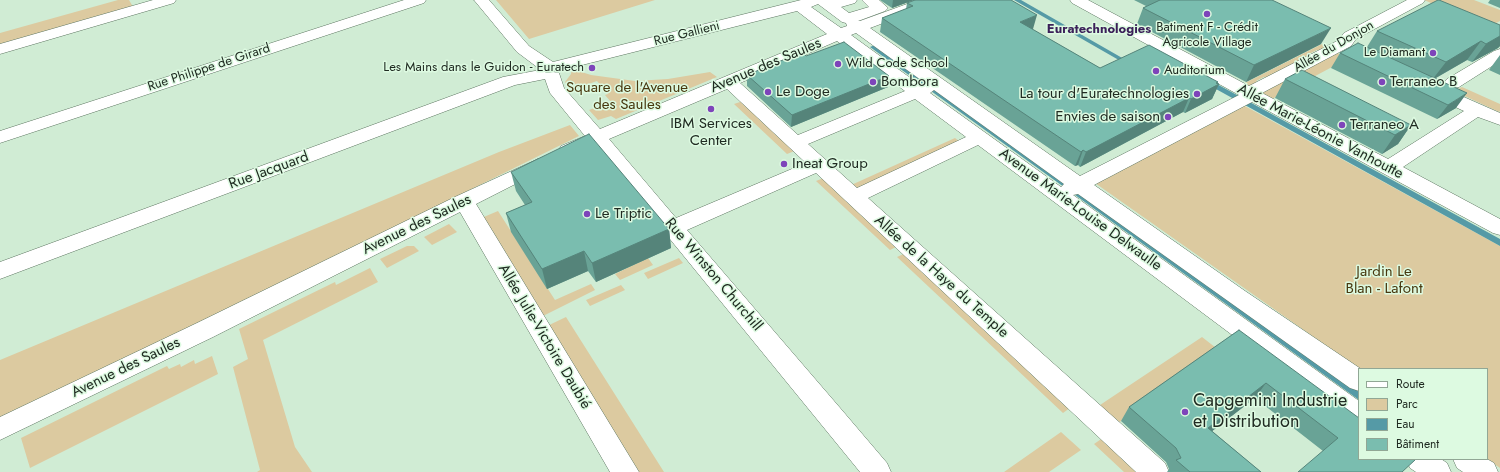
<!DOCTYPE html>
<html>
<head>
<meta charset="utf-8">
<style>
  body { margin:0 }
  #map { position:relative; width:1500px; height:472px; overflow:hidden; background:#d0ecd4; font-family:Jost,sans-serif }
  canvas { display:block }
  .legend { position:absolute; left:1358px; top:368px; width:130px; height:92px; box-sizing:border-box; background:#ddfae1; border:1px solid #91a795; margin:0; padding:5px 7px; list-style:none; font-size:12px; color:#202b22 }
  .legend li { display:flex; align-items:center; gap:8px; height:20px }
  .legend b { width:20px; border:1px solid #91a795 }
</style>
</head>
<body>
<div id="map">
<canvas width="1500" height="472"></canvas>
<ul class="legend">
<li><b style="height:5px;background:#fff"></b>Route</li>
<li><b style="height:11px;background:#dccaa0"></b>Parc</li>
<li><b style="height:11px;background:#559aa6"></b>Eau</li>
<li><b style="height:11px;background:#7abdaf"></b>Bâtiment</li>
</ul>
</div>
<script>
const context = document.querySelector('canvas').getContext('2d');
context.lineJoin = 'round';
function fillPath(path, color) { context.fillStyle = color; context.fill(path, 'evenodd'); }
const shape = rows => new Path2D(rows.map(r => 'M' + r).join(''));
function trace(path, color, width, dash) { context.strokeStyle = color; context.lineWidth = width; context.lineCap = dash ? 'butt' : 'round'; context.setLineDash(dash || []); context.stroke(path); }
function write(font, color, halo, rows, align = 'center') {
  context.font = font + ' Jost,sans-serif'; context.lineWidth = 3; context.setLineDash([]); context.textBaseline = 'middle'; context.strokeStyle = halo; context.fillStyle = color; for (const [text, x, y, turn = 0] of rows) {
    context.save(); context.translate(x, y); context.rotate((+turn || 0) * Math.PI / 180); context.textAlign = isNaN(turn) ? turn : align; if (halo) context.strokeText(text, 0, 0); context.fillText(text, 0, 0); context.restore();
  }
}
fillPath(shape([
  [118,0,129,0,133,7,0,46,0,33],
  [496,0,655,0,529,39],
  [1424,0,1474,0,1500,10,1500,21,1496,23,1500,25,1500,32],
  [1322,44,1329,47,1321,51,1317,50,1307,55,1309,57,1268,78,1264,77,1256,81,1258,83,1250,87,1243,84],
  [1333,51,1349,58,1272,99,1257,91],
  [572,69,591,75,635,81,668,79,710,72,717,77,616,119,611,116,598,120,589,110,611,102,605,95,608,94,597,81,571,90,565,82,571,74],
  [1462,87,1500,104,1500,111,1499,112,1454,91],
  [743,101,797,150,787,154,734,104],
  [1243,105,1500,246,1500,468,1487,459,1487,369,1359,369,1095,183],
  [570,125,579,136,0,422,0,360,499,152],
  [955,138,960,142,854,191,849,186],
  [826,177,900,245,890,250,816,181],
  [498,211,555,300,591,284,595,290,539,318,479,219],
  [449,224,457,232,432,245,424,237],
  [407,246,414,246,419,251,387,268,380,259],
  [908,252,1074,405,1063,413,897,257],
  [648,258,653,265,620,280,615,274],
  [679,258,683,263,648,279,644,273],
  [370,268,378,282,263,340,295,447,312,472,257,472,260,470,233,367,248,359,239,329,335,282,336,285],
  [621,285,625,290,590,306,586,300],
  [566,317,664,472,632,472,545,327],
  [1202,337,1220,351,1114,426,1094,409],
  [212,356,218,374,30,468,21,438,167,366,169,369,180,364,181,367,194,360,195,364],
  [1061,432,1081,450,1049,472,1004,472],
  [1107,435,1147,472,1124,472,1094,444]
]), '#dccaa0');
fillPath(shape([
  [1014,0,1021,0,1124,59,1151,48,1500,239,1500,246,1149,52,1124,63],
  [875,45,1359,392,1359,400,870,47]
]), '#559aa6');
const minor = shape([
  [153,0,176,0,174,3,0,54,0,44,153,0],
  [404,0,426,0,424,3,0,143,0,131,404,0],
  [474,0,489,0,529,46,553,62,801,0,857,0,855,3,841,7,849,13,869,7,862,0,879,0,888,8,885,11,858,21,860,21,918,0,939,0,937,3,870,28,1080,176,1239,95,1072,3,1070,0,1088,0,1249,86,1339,40,1344,33,1407,0,1425,0,1423,3,1356,39,1351,46,1262,93,1388,159,1464,111,1429,95,1426,91,1429,87,1435,86,1441,87,1500,113,1500,125,1478,117,1403,167,1500,219,1500,235,1493,233,1252,102,1094,185,1245,291,1361,369,1359,369,1359,391,1350,388,1078,194,1073,195,1359,401,1359,426,1350,423,978,145,868,198,1165,463,1169,472,1136,472,816,173,687,230,841,409,887,463,891,472,860,472,594,146,568,156,561,154,559,150,561,146,585,136,550,93,545,79,515,85,0,279,0,262,503,77,540,70,547,73,553,72,559,73,564,88,600,129,827,34,797,11,558,71,552,70,547,71,541,70,517,52,474,0],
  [818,4,842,22,846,23,847,26,841,28,811,7,818,4],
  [856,33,925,83,920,85,851,35,856,33],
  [837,41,905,91,798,135,740,83,837,41],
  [727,89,806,163,676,218,609,139,727,89],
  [934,90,1064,184,1061,187,930,93,934,90],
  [915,99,966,137,857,188,808,144,915,99],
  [1500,49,1500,61,1459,87,1453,88,1447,87,1444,83,1447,79,1494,51,1500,49],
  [538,159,545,161,548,165,545,169,476,204,639,472,610,472,460,212,213,337,0,440,0,417,197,323,457,196,538,159],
  [1406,459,1441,459,1447,463,1451,472,1416,472,1410,468,1406,459],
  [1453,459,1487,459,1494,463,1498,472,1463,472,1457,468,1453,459]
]);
trace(minor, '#5c7560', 1);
fillPath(minor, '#fff');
fillPath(shape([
  [880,0,914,0,892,8],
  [1134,0,1272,0,1321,44,1246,82,1137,24,1143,8,1146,6],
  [1490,0,1500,0,1500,8,1488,3],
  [907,3,1033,29,1032,29,1100,68,1218,82,1217,83,1219,84,1212,99,1185,113,1183,112,1080,167,1078,165,1075,166,880,32,882,18,906,9],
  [1500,25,1500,46,1498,48,1472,62,1467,60,1436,78,1456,108,1437,119,1331,68,1340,53,1367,47,1377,31],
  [1500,55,1500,75,1489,70],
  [806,56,888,87,791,127,747,86,747,75],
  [1285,79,1411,125,1398,144,1382,154,1275,98],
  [511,172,669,229,671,248,596,282,588,271,547,289,511,232,506,213,525,205,516,191],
  [1239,330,1402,472,1323,451,1255,398,1212,431,1261,472,1167,472,1169,469,1166,462,1121,421,1129,407]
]), '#69a396');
fillPath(shape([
  [893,0,914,0,892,8],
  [1037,15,1033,29,1016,36,1020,22],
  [1331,28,1321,44,1246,82,1254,65],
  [1500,36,1500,46,1498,48,1472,62,1486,44],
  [1481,41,1467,60,1432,80,1446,62],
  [889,76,888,87,791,127,792,115],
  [1218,82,1216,86,1219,84,1212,99,1185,113,1191,99],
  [1467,93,1456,108,1437,119,1448,105],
  [1189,98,1183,112,1080,167,1086,152],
  [1411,125,1398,144,1382,154,1395,135],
  [1083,150,1078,165,1075,166,1081,152],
  [669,229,671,248,596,282,592,263],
  [584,251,588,271,547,289,542,269],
  [1266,383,1255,398,1198,442,1208,428]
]), '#55847a');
const building = shape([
  [915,0,1011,0,1037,15,1020,22,1100,68,1149,45,1218,82,1216,83,1219,84,1191,99,1189,98,1086,152,1083,150,1081,152,882,18,913,6,907,3,915,0],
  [1160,0,1272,0,1331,28,1254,65,1143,8,1160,0],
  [1438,0,1439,0,1500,25,1500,36,1486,44,1481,41,1446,62,1377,31,1438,0],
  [844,42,889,76,792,115,747,75,802,52,806,56,844,42],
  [1358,43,1467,93,1448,105,1340,53,1358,43],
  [1302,70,1411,125,1395,135,1285,79,1302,70],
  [589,134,669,229,592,263,584,251,542,269,506,213,532,202,511,172,589,134],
  [1239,330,1359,418,1359,459,1414,459,1415,460,1402,472,1298,472,1338,438,1266,383,1208,428,1261,472,1190,472,1176,460,1181,458,1176,448,1129,407,1239,330]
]);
fillPath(building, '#7abdaf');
trace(building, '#55847a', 1);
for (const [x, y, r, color] of [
  [1207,14,4,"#7e44ba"],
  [1433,53,4,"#7e44ba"],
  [838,64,4,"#7e44ba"],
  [592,68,4,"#7e44ba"],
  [1156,71,4,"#7e44ba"],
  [873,82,4,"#7e44ba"],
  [1382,82,4,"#7e44ba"],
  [768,92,4,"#7e44ba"],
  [1197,94,4,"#7e44ba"],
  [711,109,4,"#7e44ba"],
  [1168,117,4,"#7e44ba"],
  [1342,125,4,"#7e44ba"],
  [784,164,4,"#7e44ba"],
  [587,214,4,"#7e44ba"],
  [1185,412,4,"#7e44ba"]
]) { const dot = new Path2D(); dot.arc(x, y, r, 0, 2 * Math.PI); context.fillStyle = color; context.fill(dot); trace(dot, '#ddfae1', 1.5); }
write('13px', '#202b22', '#ddfae1', [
  ["Batiment F - Crédit",1207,28,"center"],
  ["Agricole Village",1207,43,"center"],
  ["Le Diamant",1425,53],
  ["Wild Code School",846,64,"left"],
  ["Les Mains dans le Guidon - Euratech",584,68],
  ["Auditorium",1164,71,"left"]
], 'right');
write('bold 13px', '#3b2059', '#ddfae1', [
  ["Euratechnologies",1099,30]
]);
write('13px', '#202b22', '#ddfae1', [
  ["Rue Gallieni",687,34,-14],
  ["Allée du Donjon",1334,47,-30],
  ["Rue Philippe de Girard",209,68,-18]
]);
write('15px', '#202b22', '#ddfae1', [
  ["Avenue des Saules",766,66,-23],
  ["Allée Marie-Léonie Vanhoutte",1320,132,28],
  ["Rue Jacquard",269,171,-20],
  ["Avenue Marie-Louise Delwaulle",1080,210,36],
  ["Avenue des Saules",417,225,-26],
  ["Rue Winston Churchill",713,275,50],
  ["Allée de la Haye du Temple",941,277,42],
  ["Allée Julie-Victoire Daubié",544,337,59],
  ["Avenue des Saules",126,368,-26]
]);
write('15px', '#202b22', '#ddfae1', [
  ["Bombora",881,82],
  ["Terraneo B",1390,82],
  ["Le Doge",776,92],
  ["La tour d'Euratechnologies",1189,94,"right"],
  ["Envies de saison",1160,117,"right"],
  ["IBM Services",711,124,"center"],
  ["Center",711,141,"center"],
  ["Terraneo A",1350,125],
  ["Ineat Group",792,164],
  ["Le Triptic",595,214]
], 'left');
write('15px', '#47370e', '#ddfae1', [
  ["Square de l'Avenue",627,88],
  ["des Saules",627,105],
  ["Jardin Le",1384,272],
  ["Blan - Lafont",1384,289]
]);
write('18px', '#202b22', '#ddfae1', [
  ["Capgemini Industrie",1193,402],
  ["et Distribution",1193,423]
], 'left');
</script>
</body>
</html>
